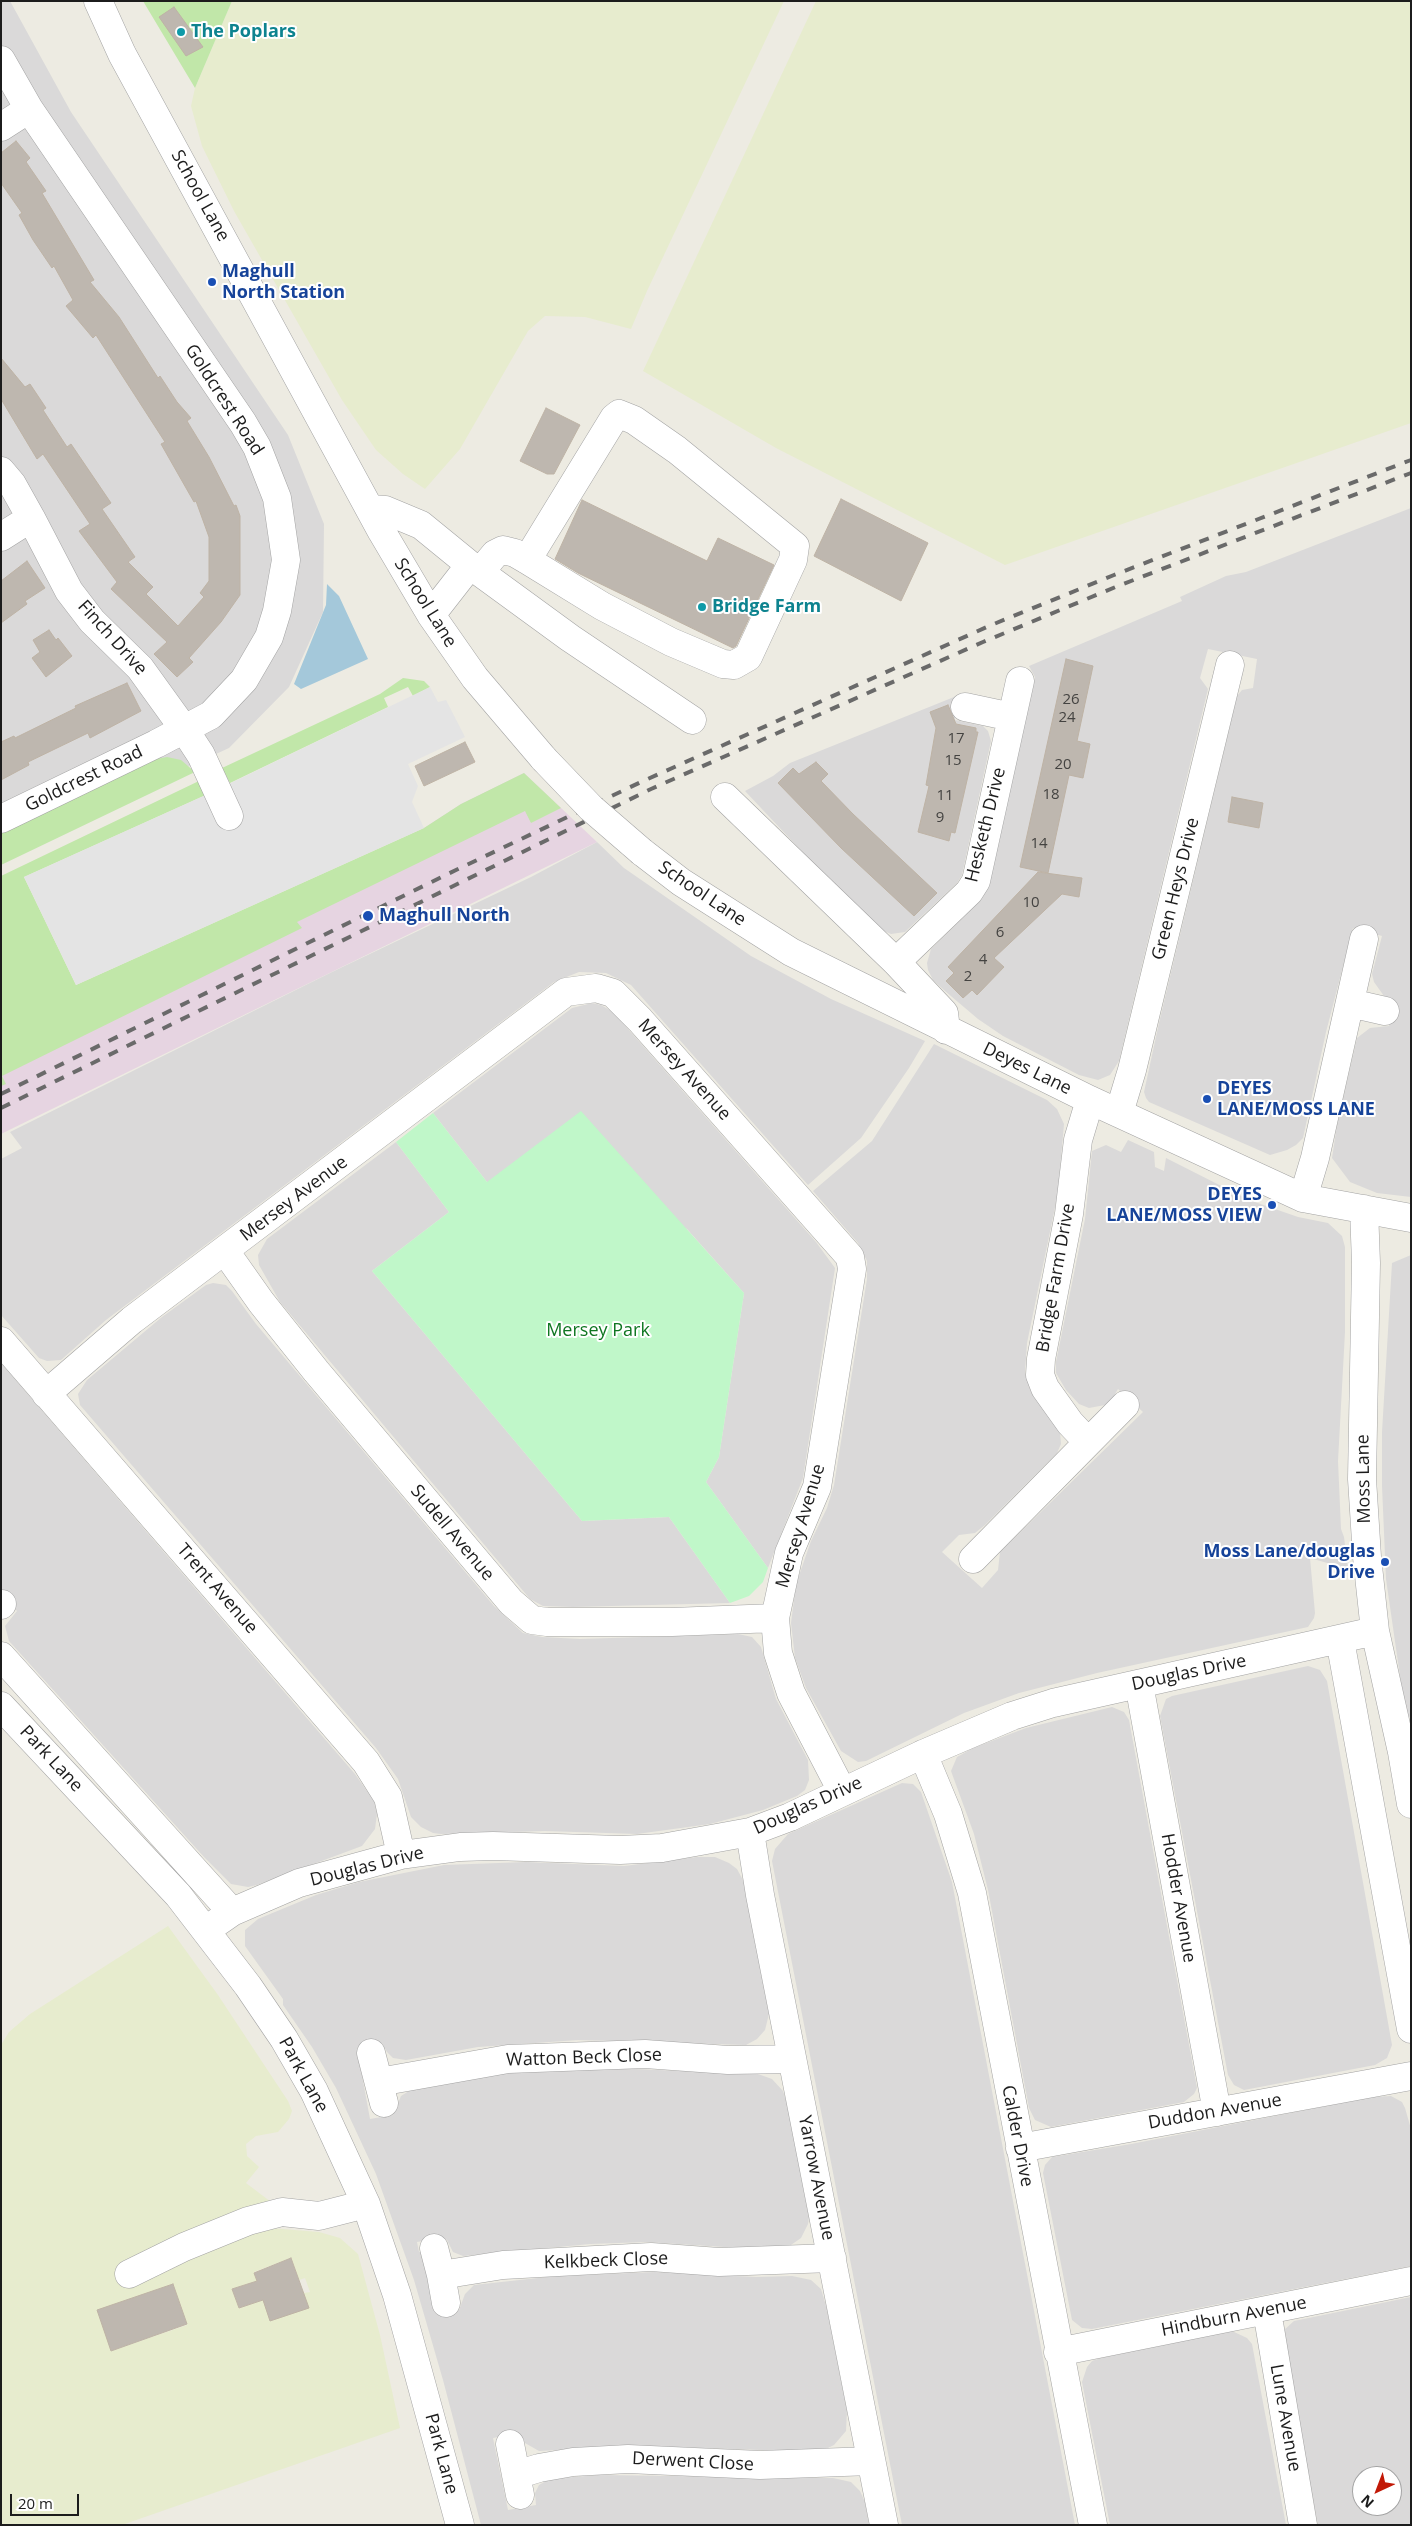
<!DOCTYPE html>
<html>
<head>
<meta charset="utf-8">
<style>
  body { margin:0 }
  #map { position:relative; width:1412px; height:2526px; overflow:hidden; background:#edebe2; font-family:"Open Sans",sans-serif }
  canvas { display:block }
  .frame { position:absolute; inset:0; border:2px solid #1c1c1c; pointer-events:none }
  .north { position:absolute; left:1352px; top:2466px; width:50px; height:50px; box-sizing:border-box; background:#fff; border:1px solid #a4a4a4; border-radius:50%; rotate:223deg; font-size:14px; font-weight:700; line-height:20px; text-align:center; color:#1c1c1c }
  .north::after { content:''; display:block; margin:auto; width:18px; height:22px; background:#c21907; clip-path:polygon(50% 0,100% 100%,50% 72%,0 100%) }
  .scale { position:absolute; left:10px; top:2494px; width:69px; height:22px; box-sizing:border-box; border:2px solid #1c1c1c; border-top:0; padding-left:6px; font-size:15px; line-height:18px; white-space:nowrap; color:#1c1c1c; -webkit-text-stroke:4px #fff; paint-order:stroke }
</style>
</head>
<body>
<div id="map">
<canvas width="1412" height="2526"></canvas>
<div class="frame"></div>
<div class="north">N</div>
<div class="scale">20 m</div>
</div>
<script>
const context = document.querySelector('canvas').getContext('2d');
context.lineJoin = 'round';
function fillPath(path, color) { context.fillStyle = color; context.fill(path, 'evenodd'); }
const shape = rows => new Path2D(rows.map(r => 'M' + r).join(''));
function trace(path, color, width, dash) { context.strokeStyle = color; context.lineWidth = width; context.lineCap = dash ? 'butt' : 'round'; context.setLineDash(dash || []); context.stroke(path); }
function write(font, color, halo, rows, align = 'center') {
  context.font = font + ' "Open Sans",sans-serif'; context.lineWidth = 4; context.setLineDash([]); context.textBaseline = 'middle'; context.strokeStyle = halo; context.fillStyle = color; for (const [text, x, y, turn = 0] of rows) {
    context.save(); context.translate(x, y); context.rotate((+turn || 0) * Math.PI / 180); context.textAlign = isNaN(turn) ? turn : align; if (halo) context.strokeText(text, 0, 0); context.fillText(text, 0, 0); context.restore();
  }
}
fillPath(shape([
  [1,1,10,1,71,112,288,435,324,524,323,612,289,687,229,748,1,853],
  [1411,508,1411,1197,1377,1193,1350,1182,1332,1158,1337,1125,1357,1038,1370,1028,1389,1026,1396,1001,1384,996,1374,982,1372,974,1382,936,1353,928,1326,1032,1303,1138,1296,1145,1287,1150,1270,1155,1149,1102,1146,1098,1144,1092,1159,1023,1237,696,1242,690,1253,688,1257,659,1208,649,1200,678,1208,689,1119,1061,1110,1075,1098,1080,1079,1075,1003,1036,978,1019,945,991,933,980,928,970,927,963,931,949,980,901,990,882,1035,677,1029,666,1182,601,1180,597,1226,576,1246,572],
  [959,695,955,720,983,726,988,731,991,741,962,875,957,883,905,932,891,934,884,931,864,912,858,911,745,791,773,776,790,763],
  [597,842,624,868,751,956,831,999,925,1041,909,1068,861,1138,808,1185,631,985,606,973,579,972,554,982,106,1320,61,1360,47,1361,39,1358,1,1315,1,1159,22,1148,10,1132,332,972,531,877],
  [592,1003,601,1005,613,1012,816,1242,835,1268,803,1478,768,1568,706,1482,719,1457,744,1293,687,1229,487,1182,433,1113,572,1008],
  [934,1044,1047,1100,1057,1109,1064,1124,1058,1193,1027,1343,1025,1372,1030,1389,1060,1432,1061,1444,1057,1453,985,1525,975,1533,959,1535,942,1552,982,1588,998,1570,1000,1552,1143,1412,1118,1389,1111,1401,1105,1405,1089,1408,1079,1404,1066,1390,1056,1373,1056,1362,1085,1219,1092,1151,1106,1145,1121,1152,1128,1140,1154,1152,1155,1167,1164,1171,1166,1158,1249,1200,1298,1217,1328,1223,1342,1236,1345,1247,1345,1332,1338,1461,1341,1529,1344,1537,1348,1569,1310,1558,1315,1613,1314,1618,1308,1627,1097,1673,1019,1693,964,1713,866,1761,858,1762,841,1751,806,1688,795,1658,791,1623,796,1584,811,1541,827,1508,834,1485,867,1279,867,1261,858,1243,813,1191,872,1141],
  [396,1142,449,1212,372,1271,582,1521,669,1517,730,1603,573,1607,543,1606,530,1599,280,1302,259,1265,258,1255,267,1239],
  [1411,1255,1411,1719,1407,1714,1402,1690,1386,1579,1382,1486,1382,1432,1392,1263],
  [213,1283,226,1285,232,1291,256,1324,494,1606,523,1633,542,1637,580,1639,738,1634,752,1637,761,1647,776,1699,808,1760,809,1780,805,1790,797,1796,763,1810,710,1824,637,1834,545,1831,441,1834,433,1833,421,1827,411,1817,398,1779,376,1748,80,1405,78,1394,87,1380,162,1317,206,1285],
  [1,1363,355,1774,374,1801,377,1814,375,1829,362,1846,257,1885,248,1887,231,1884,204,1857,9,1641,5,1626,17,1611,1,1594],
  [1308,1666,1320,1670,1327,1681,1392,2045,1387,2058,1375,2065,1244,2090,1234,2085,1228,2075,1160,1716,1166,1699,1172,1696],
  [1112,1707,1124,1712,1129,1720,1197,2088,1194,2094,1184,2102,1051,2127,1035,2120,1029,2108,988,1890,974,1834,951,1771,957,1757,973,1748,1026,1728],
  [902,1783,913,1784,921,1792,952,1882,1075,2525,902,2525,772,1861,775,1849,788,1834],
  [697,1857,715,1857,729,1863,737,1869,744,1882,769,2014,765,2030,757,2039,746,2045,578,2040,478,2047,406,2060,393,2058,387,2052,382,2043,357,2048,370,2119,393,2115,401,2096,412,2089,493,2074,572,2069,634,2069,758,2074,772,2079,783,2091,787,2103,809,2217,808,2224,801,2238,788,2247,740,2248,646,2242,590,2244,463,2256,453,2252,447,2240,442,2238,417,2242,419,2252,426,2250,440,2314,459,2310,465,2294,474,2285,556,2276,655,2272,756,2277,792,2276,811,2280,821,2289,827,2309,847,2411,846,2431,834,2445,826,2449,790,2451,640,2446,539,2451,525,2443,519,2433,493,2438,508,2510,536,2505,535,2493,539,2485,549,2479,598,2475,833,2478,851,2482,860,2491,865,2502,869,2525,481,2525,443,2380,414,2280,376,2174,336,2088,312,2047,283,2005,283,1999,245,1946,245,1930,258,1919,316,1895,359,1882,444,1865,526,1862,624,1866],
  [1391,2096,1402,2102,1405,2108,1411,2129,1411,2266,1092,2329,1082,2328,1072,2320,1043,2173,1045,2165,1052,2157,1131,2144,1372,2097],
  [1411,2297,1411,2525,1318,2525,1282,2341,1284,2330,1294,2321],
  [1362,2476,1392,2476,1392,2506,1362,2506],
  [1232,2331,1247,2338,1252,2344,1286,2525,1110,2525,1082,2382,1087,2367,1092,2361,1100,2358]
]), '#dad9d9');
fillPath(shape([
  [524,773,597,842,1,1134,1,1036,424,828,461,804]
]), '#e6d4e1');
fillPath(shape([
  [232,1,784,1,647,291,631,329,585,317,545,316,528,331,460,449,425,489,403,474,376,450,342,400,234,211,202,146,191,106,195,88],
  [816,1,1411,1,1411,423,1005,565,776,448,643,371],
  [168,1926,218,1995,288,2101,292,2111,289,2119,278,2132,256,2136,246,2144,247,2156,259,2167,246,2183,279,2208,270,2228,319,2232,340,2238,358,2254,380,2335,400,2428,122,2525,1,2525,1,2045,9,2032,30,2014],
  [291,2258,299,2280,305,2278,310,2292,263,2300,239,2308,232,2289,257,2281,254,2272],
  [173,2284,187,2325,111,2351]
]), '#e7ecce');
fillPath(shape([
  [143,1,232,1,195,88],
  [403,678,424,681,430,687,413,696,408,687,384,698,388,707,230,783,222,768,380,694],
  [167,757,181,760,195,772,1,865,1,832,156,759],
  [524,773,561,808,531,823,525,811,297,922,302,928,2,1076,6,1084,1,1086,1,876,201,780,208,794,24,877,76,985,424,828,461,804]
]), '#c1e7a9');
fillPath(shape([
  [581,1111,744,1293,719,1457,706,1482,768,1568,763,1582,749,1596,730,1603,669,1517,582,1521,372,1271,449,1212,396,1142,433,1113,487,1182]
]), '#c0f7c9');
fillPath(shape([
  [430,687,438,702,446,700,465,737,408,764,418,786,412,802,424,828,76,985,24,877,208,794]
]), '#e4e4e4');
fillPath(shape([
  [327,584,339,596,368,659,301,689,294,684,326,605]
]), '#a4c8da');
const building = shape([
  [174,7,203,47,186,56,159,17,174,7],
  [16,141,30,158,26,162,46,191,42,193,94,280,90,282,119,317,158,378,160,376,177,402,191,418,187,421,209,457,234,506,236,505,240,516,240,595,221,622,189,658,193,662,177,677,154,654,167,642,111,589,117,582,79,531,90,524,43,454,37,459,1,399,1,358,25,387,30,384,46,408,43,410,67,447,71,444,111,503,102,509,135,557,128,562,153,587,146,594,178,626,204,597,200,593,209,581,209,537,196,501,194,502,161,444,165,442,96,335,93,338,66,306,73,300,54,266,52,268,33,240,19,215,22,213,1,183,1,153,16,141],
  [546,408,580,425,554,474,547,474,520,461,546,408],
  [841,499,928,543,901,601,814,556,841,499],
  [582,500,707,561,718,538,774,565,736,646,733,648,578,573,555,559,582,500],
  [27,561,45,588,25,601,27,604,1,623,1,581,27,561],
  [49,630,56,640,58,638,72,656,46,677,32,658,40,652,33,640,49,630],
  [1066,659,1093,666,1077,741,1090,744,1083,778,1069,775,1048,873,1020,867,1066,659],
  [127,683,141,711,90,738,88,733,28,762,29,765,1,780,1,742,14,736,15,738,76,708,75,706,127,683],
  [948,705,956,724,976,728,976,732,978,732,955,833,951,832,949,841,918,832,929,786,926,785,936,728,930,712,948,705],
  [465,742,475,762,424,786,415,766,465,742],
  [816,762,828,774,821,781,853,814,937,893,914,916,841,848,778,783,793,768,799,774,816,762],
  [1232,797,1263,803,1259,828,1228,822,1232,797],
  [1038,872,1082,878,1079,897,1062,894,994,958,1004,967,977,995,972,990,963,998,946,981,954,973,948,967,1038,872],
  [291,2258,309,2308,270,2321,263,2300,239,2308,232,2289,257,2281,254,2273,291,2258],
  [173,2284,187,2324,111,2351,97,2310,173,2284]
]);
fillPath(building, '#beb7af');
trace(building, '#beb3a5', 1);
const minor = shape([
  [98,1,122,54,382,532,431,615,475,678,544,759],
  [1,60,29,109,243,423,257,447,277,498,286,560,277,611,269,637,244,680,211,715,156,744,1,819],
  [1,127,29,109],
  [1,471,12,484,31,518,69,591,92,621,140,668,184,729,201,755,229,816],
  [370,509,385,510,421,525,470,565,570,638,692,720],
  [1,537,31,518],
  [480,572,495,554,503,550,515,553,527,560,602,606,671,642,723,664,734,665,748,657,793,560,795,546,677,450,634,420,619,414,614,418,527,560],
  [431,615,470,565],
  [965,707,1012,717],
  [725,797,896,962,944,1013,946,1030],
  [642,852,681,882,791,952,1090,1100,1303,1198,1411,1218],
  [896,962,969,892,976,881,1020,681],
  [1350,1003,1385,1011],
  [1119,1113,1132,1070,1230,665],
  [1303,1198,1315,1158,1364,939],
  [1364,1209,1366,1263,1362,1479,1367,1557,1375,1631,1402,1752,1411,1804],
  [225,1251,261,1302,316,1371,511,1602,532,1620,547,1622,672,1622,775,1618],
  [1,1341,366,1762,388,1797,401,1855],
  [46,1394,132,1320,566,992,596,988,613,993,640,1020,850,1257,852,1269,817,1487,789,1553,775,1618,778,1653,791,1693,842,1791],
  [1088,1442,1070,1423,1045,1388,1040,1375,1041,1359,1069,1214,1078,1140,1090,1100],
  [973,1559,1125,1405],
  [1,1605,2,1604],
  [1340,1640,1411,2029],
  [1,1656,232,1912],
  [1139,1684,1217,2112],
  [1,1706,178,1895,248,1986,284,2039,314,2091,366,2204,397,2295,460,2525],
  [923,1754,948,1814,972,1893,1093,2525],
  [750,1832,760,1895,884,2525],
  [206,1930,232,1912,299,1883,401,1855,460,1847,493,1846,620,1850,662,1848,750,1832,790,1817,923,1754,1012,1716,1053,1703,1375,1631],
  [371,2053,384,2103],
  [379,2082,508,2059,645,2054,728,2060,792,2059],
  [1020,2148,1411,2076],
  [434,2248,441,2275],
  [129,2274,184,2247,248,2221,282,2212,319,2216,366,2204],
  [446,2303,441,2275,503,2265,651,2257,719,2262,832,2258],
  [1267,2311,1303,2525],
  [1058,2352,1411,2281],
  [510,2444,520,2495],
  [516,2475,539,2468,573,2462,628,2459,760,2465,871,2461]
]);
trace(minor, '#a3a3a3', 29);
trace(minor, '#fff', 28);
trace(shape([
  [1,1094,456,870,641,782,989,626,1114,575,1411,460],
  [1,1108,651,789,983,642,1118,586,1411,473]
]), '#6a6a6a', 4, [10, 10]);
const minorBridge = shape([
  [544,759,591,808,642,852]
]);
trace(minorBridge, '#a3a3a3', 29, []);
trace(minorBridge, '#fff', 28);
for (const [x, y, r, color] of [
  [181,32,5,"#0f9aa8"],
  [212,282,5,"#1a4fb4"],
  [702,607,5,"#0f9aa8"],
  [368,916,6,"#1a4fb4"],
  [1207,1099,5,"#1a4fb4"],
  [1272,1205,5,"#1a4fb4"],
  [1385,1562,5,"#1a4fb4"]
]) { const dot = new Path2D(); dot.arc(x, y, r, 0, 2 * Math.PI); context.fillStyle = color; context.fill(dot); trace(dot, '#fff', 2); }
write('15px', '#444341', null, [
  ["26",1071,700],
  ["24",1067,718],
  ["17",956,739],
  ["15",953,761],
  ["20",1063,765],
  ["18",1051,795],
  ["11",945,796],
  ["9",940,818],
  ["14",1039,844],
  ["10",1031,903],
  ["6",1000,933],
  ["4",983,960],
  ["2",968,977]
]);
write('bold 18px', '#0d838f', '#fff', [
  ["The Poplars",191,32],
  ["Bridge Farm",712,607]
], 'left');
write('18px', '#1c1c1c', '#fff', [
  ["School Lane",200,196,61],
  ["Goldcrest Road",224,400,57],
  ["School Lane",425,603,58],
  ["Finch Drive",112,638,48],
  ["Goldcrest Road",84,779,-26],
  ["Hesketh Drive",986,825,-76],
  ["Green Heys Drive",1176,889,-76],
  ["School Lane",702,894,34],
  ["Deyes Lane",1027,1069,26],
  ["Mersey Avenue",684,1070,48],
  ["Mersey Avenue",294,1199,-37],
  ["Bridge Farm Drive",1056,1278,-80],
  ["Moss Lane",1364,1479,-91],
  ["Mersey Avenue",801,1526,-73],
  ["Sudell Avenue",452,1533,50],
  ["Trent Avenue",217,1589,49],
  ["Douglas Drive",1189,1673,-12],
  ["Park Lane",51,1759,47],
  ["Douglas Drive",808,1806,-24],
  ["Douglas Drive",367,1867,-14],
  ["Hodder Avenue",1178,1898,80],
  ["Watton Beck Close",584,2058,-2],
  ["Park Lane",303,2075,61],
  ["Duddon Avenue",1215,2112,-10],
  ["Calder Drive",1017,2136,79],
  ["Yarrow Avenue",816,2178,79],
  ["Kelkbeck Close",606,2261,-2],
  ["Hindburn Avenue",1234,2317,-11],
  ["Lune Avenue",1285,2418,80],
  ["Park Lane",441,2454,75],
  ["Derwent Close",693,2462,3]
]);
write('bold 18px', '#164399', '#fff', [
  ["Maghull",222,272],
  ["North Station",222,293],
  ["Maghull North",379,916],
  ["DEYES",1217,1089],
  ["LANE/MOSS LANE",1217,1110],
  ["DEYES",1262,1195,"right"],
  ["LANE/MOSS VIEW",1262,1216,"right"],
  ["Moss Lane/douglas",1375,1552,"right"],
  ["Drive",1375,1573,"right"]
], 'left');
write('18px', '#0f7621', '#fff', [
  ["Mersey Park",598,1331]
]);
</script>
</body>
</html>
